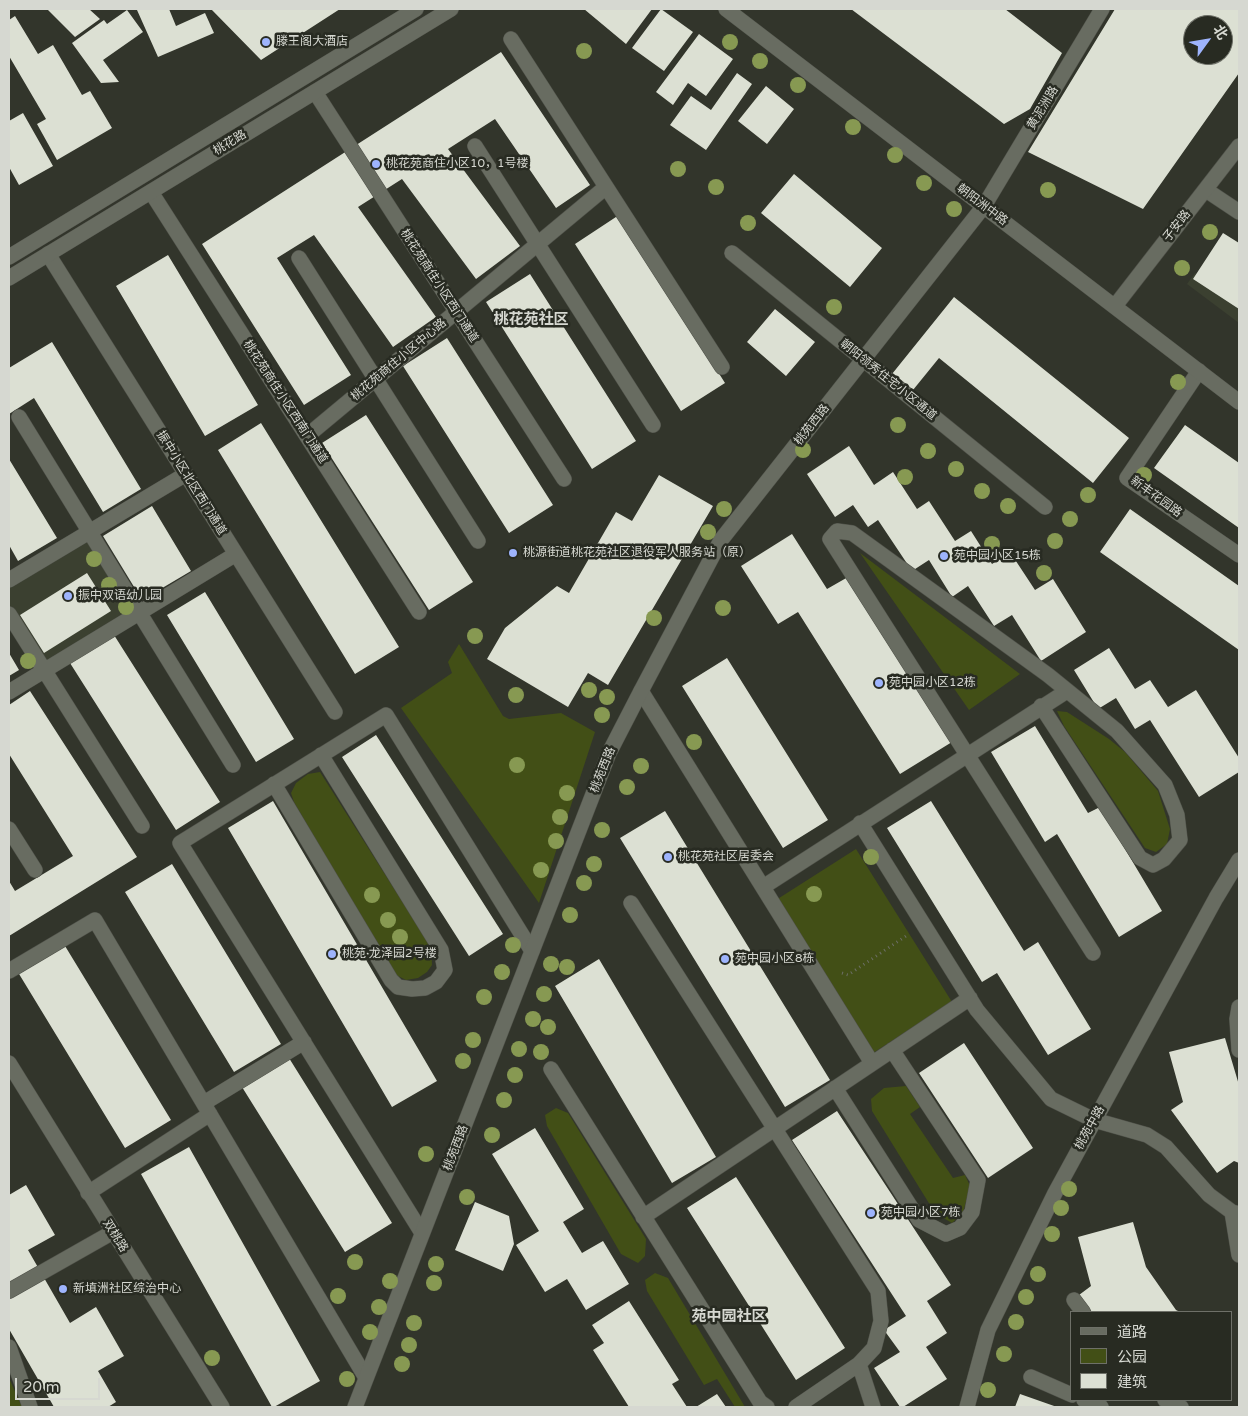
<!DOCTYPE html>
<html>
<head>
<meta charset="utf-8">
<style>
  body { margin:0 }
  #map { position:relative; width:1248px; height:1416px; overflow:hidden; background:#32352b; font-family:"Varela Round","Noto Sans SC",sans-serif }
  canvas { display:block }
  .frame { position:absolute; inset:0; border:10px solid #d6d8d1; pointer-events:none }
  .legend { position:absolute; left:1070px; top:1311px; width:162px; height:90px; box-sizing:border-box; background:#282b22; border:1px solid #6e7068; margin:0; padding:6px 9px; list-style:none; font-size:15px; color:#d6d8d1 }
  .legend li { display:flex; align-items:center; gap:10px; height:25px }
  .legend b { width:25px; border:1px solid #6e7068 }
  .north { position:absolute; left:1183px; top:15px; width:50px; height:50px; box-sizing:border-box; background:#282b22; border:1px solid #6e7068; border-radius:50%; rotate:58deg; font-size:14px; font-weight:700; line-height:20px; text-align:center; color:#d6d8d1 }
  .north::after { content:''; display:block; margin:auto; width:18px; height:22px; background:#9eb4fd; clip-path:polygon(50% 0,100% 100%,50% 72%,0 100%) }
  .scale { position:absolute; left:15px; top:1378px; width:85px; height:22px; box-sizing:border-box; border:2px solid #d6d8d1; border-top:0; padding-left:6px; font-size:15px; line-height:18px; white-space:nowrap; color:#d6d8d1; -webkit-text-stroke:4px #282b22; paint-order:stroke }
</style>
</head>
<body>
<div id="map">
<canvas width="1248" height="1416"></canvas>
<div class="frame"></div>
<ul class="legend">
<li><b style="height:6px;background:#686c61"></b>道路</li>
<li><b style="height:14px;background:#424f16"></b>公园</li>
<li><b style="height:14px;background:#dce0d3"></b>建筑</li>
</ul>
<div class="north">北</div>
<div class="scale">20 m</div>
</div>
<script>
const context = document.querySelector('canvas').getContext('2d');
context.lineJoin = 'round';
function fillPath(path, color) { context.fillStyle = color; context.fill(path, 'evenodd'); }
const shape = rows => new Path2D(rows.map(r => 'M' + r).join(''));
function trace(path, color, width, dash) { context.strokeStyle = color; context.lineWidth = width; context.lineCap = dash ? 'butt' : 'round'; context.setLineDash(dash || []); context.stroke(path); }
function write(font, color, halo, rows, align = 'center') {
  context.font = font + ' "Varela Round","Noto Sans SC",sans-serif'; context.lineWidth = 5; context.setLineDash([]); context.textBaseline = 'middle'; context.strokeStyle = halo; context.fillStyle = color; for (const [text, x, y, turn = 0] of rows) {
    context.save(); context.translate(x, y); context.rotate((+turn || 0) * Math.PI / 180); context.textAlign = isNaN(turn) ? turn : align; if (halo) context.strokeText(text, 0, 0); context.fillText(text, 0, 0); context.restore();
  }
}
fillPath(shape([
  [1195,273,1239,301,1239,323,1187,284],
  [89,535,136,611,45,667,9,608,9,584]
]), '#3b4030');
fillPath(shape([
  [860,553,1020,674,969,710],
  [459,644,503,716,509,719,561,713,595,732,539,903,401,708,452,673,448,662],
  [1057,711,1067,712,1109,739,1125,752,1158,791,1170,829,1167,844,1156,852,1145,848,1064,726],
  [320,772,431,947,432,965,427,972,418,978,406,980,394,974,294,802,291,793,296,783,308,774],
  [856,849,952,1002,873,1053,776,900],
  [906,1086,920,1107,910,1114,953,1178,965,1175,970,1186,963,1213,952,1223,935,1213,872,1111,871,1099,884,1088],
  [556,1108,568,1113,646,1239,645,1256,638,1263,621,1254,547,1126,545,1115],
  [655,1273,668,1278,745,1407,735,1407,717,1379,704,1385,647,1291,645,1280],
  [9,1378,22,1407,9,1407]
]), '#424f16');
fillPath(shape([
  [47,9,89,9,100,19,75,37],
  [140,9,169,9,176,26,205,13,214,33,158,57,137,10],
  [211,9,340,9,261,60],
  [584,9,652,9,626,44],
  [661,9,693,32,664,71,632,48],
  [851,9,1005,9,1062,53,1030,109,1004,124],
  [1115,9,1239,9,1239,73,1143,209,1028,152],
  [1193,25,1223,25,1223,55,1193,55],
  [127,10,143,32,103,60,119,82,101,83,72,43,104,20,107,24],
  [15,16,38,54,53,45,82,95,90,91,112,128,57,160,37,124,46,119,9,56,9,20],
  [699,34,733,59,706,96,688,83,673,105,656,92],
  [501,52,590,185,556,208,495,119,448,149,520,246,476,279,402,179,358,207,436,317,393,347,314,235,277,258,351,375,304,405,202,244],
  [737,73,752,84,706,150,670,125,691,96,711,110],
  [766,86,794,109,767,144,738,121],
  [23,113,53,166,19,185,9,167,9,121],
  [794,174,882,248,850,287,761,213],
  [619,215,725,383,681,411,575,244],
  [1223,233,1239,243,1239,309,1193,279],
  [168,255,258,405,205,436,116,286],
  [530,274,636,441,592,469,486,302],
  [954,297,1129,438,1093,483,939,358,913,390,892,374],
  [775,309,815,342,786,376,747,342],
  [447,338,553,505,509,533,403,366],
  [52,342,141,489,103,512,34,398,9,414,9,368],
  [366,415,473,582,429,610,322,443],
  [261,423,399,647,355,674,218,450],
  [1185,425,1239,463,1239,528,1154,468],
  [849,446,874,485,893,472,917,509,929,501,955,541,971,531,992,564,1010,552,1035,590,1053,579,1086,632,1041,661,1012,615,994,626,968,586,952,597,929,560,912,571,878,520,868,527,853,505,835,517,807,474],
  [9,459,57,538,18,561,9,545],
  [659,475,713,506,608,685,588,673,568,707,487,659,505,628,557,586,569,593,616,512,632,521],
  [152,506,191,571,142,600,103,536],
  [1130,509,1239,586,1239,650,1100,552],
  [792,534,827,589,848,577,952,742,900,774,798,612,778,624,741,566],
  [87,573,111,611,44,653,20,615],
  [205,592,294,739,256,762,167,615],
  [114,635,220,802,176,830,70,663],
  [1109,648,1135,689,1150,680,1168,707,1196,690,1239,758,1239,772,1199,797,1150,720,1135,729,1116,698,1098,709,1074,670],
  [9,653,19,670,9,676],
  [727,658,828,820,783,848,682,686],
  [30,691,137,857,9,936,9,881,15,891,73,856,9,754,9,705],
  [1035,726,1088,813,1100,807,1162,911,1119,937,1057,834,1045,842,991,752],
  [376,735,503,934,469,956,342,757],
  [273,801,437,1081,392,1107,228,828],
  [931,801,1024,951,1038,942,1091,1029,1048,1055,997,973,982,982,887,828],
  [665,811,830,1080,785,1107,620,838],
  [172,864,281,1044,234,1072,125,892],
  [62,941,171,1120,125,1148,16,969],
  [599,959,716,1157,672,1183,555,986],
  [1225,1038,1239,1085,1239,1163,1234,1161,1217,1173,1171,1110,1183,1102,1169,1052],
  [964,1043,1033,1148,988,1178,919,1073],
  [289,1058,392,1223,345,1252,242,1087],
  [837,1111,951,1285,927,1301,947,1333,926,1347,947,1379,903,1407,900,1407,874,1368,900,1352,884,1330,906,1316,792,1140],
  [535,1128,584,1209,563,1222,582,1253,603,1241,629,1284,586,1310,567,1279,545,1292,516,1245,539,1231,492,1154],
  [189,1147,320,1381,274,1407,272,1407,141,1174],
  [736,1177,845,1348,796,1380,687,1208],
  [26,1185,55,1235,28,1250,70,1323,96,1307,124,1356,98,1371,116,1402,108,1407,54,1407,9,1329,9,1195],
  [475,1202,509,1216,514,1244,503,1271,455,1250],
  [1133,1222,1146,1267,1176,1310,1180,1312,1092,1312,1079,1295,1091,1286,1078,1237],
  [629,1301,679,1380,672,1384,687,1407,629,1407,593,1350,604,1343,592,1325],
  [717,1394,726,1407,696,1407],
  [1020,1394,1057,1407,1015,1407]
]), '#dce0d3');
const lane = shape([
  [511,39,722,367],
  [315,92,564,479],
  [475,146,653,425],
  [1206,190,1239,212],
  [151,192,419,612],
  [732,253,1045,507],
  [48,254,335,712],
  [299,258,478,541],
  [1199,371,1127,478,1239,555],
  [19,417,233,765],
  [307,436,606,187],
  [9,580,186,474],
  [9,614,142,826],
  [641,691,872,1063],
  [9,692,236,554],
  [1041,706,1140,858,1153,865,1164,859,1180,840,1177,815,1165,785,1117,731,1048,675,852,533,837,531,830,539,1093,953],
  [274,784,391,980,398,987,412,989,425,988,436,982,445,970,441,950,321,755],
  [860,823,977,1010,1051,1099,1094,1120,1147,1135,1166,1147,1209,1195,1232,1212,1239,1214],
  [9,829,35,870],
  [763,887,1067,691],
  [631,903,878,1291,881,1321,874,1348,859,1364,796,1407],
  [9,971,95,920,366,1378],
  [1239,1007,1237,1019,1239,1050],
  [551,1069,760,1402,767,1407],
  [835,1088,919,1220,946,1234,960,1228,972,1212,978,1180,892,1050],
  [204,1103,304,1042],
  [88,1193,210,1114],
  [1232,1212,1239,1255],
  [643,1217,970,998],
  [422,1233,180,843,386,715,532,951],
  [9,1291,113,1232],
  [1074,1300,1083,1312],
  [9,1347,30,1407],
  [859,1364,873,1407],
  [1031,1377,1072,1395],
  [1084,1400,1101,1407],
  [1165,1400,1181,1407]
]);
const street = shape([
  [984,206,1102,9]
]);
const secondary = shape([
  [726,9,1239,402],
  [9,257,416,9],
  [9,278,451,9],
  [1115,306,1239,146],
  [9,1063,222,1407],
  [355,1407,609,753,641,691,721,540,984,206],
  [967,1407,988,1330,1055,1193,1216,898,1239,860]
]);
trace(lane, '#4f5149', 16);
trace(street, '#4f5149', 16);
trace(secondary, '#4f5149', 16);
trace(shape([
  [842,973,848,975,906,936]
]), '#6d6f67', 3, [1, 4]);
trace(lane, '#686c61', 15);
trace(street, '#686c61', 15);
trace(secondary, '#686c61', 15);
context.fillStyle = '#879952';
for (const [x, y] of [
  [730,42],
  [584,51],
  [760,61],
  [798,85],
  [853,127],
  [895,155],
  [678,169],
  [924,183],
  [716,187],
  [1048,190],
  [954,209],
  [748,223],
  [1210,232],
  [1182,268],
  [834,307],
  [1178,382],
  [898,425],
  [803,450],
  [928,451],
  [956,469],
  [1144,475],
  [905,477],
  [982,491],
  [1088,495],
  [1008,506],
  [724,509],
  [1070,519],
  [708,532],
  [1055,541],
  [992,544],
  [94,559],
  [1044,573],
  [109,585],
  [126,607],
  [723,608],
  [654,618],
  [475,636],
  [28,661],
  [589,690],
  [516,695],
  [607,697],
  [602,715],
  [694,742],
  [517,765],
  [641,766],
  [627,787],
  [567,793],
  [560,817],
  [602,830],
  [556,841],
  [871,857],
  [594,864],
  [541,870],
  [584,883],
  [814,894],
  [372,895],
  [570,915],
  [388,920],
  [400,937],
  [513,945],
  [551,964],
  [567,967],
  [502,972],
  [544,994],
  [484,997],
  [533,1019],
  [548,1027],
  [473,1040],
  [519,1049],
  [541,1052],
  [463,1061],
  [515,1075],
  [504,1100],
  [492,1135],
  [426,1154],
  [1069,1189],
  [467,1197],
  [1061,1208],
  [1052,1234],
  [355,1262],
  [436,1264],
  [1038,1274],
  [390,1281],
  [434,1283],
  [338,1296],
  [1026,1297],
  [379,1307],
  [1016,1322],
  [414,1323],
  [370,1332],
  [409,1345],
  [1004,1354],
  [212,1358],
  [402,1364],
  [347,1379],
  [988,1390]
]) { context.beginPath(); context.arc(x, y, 8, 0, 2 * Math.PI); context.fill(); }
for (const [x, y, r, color] of [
  [266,42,5,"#9eb4fd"],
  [376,164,5,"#9eb4fd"],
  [513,553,5,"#9eb4fd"],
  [944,556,5,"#9eb4fd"],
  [68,596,5,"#9eb4fd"],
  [879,683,5,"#9eb4fd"],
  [668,857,5,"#9eb4fd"],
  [332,954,5,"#9eb4fd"],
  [725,959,5,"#9eb4fd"],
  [871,1213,5,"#9eb4fd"],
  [63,1289,5,"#9eb4fd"]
]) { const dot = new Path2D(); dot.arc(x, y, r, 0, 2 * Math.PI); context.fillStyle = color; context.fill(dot); trace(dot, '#282b22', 2); }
write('12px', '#d6d8d1', '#282b22', [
  ["滕王阁大酒店",276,42],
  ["桃花苑商住小区10，1号楼",386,164],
  ["桃源街道桃花苑社区退役军人服务站（原）",523,553],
  ["苑中园小区15栋",954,556],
  ["振中双语幼儿园",78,596],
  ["苑中园小区12栋",889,683],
  ["桃花苑社区居委会",678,857],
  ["桃苑·龙泽园2号楼",342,954],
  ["苑中园小区8栋",735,959],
  ["苑中园小区7栋",881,1213],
  ["新填洲社区综治中心",73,1289]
], 'left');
write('12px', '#d6d8d1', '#282b22', [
  ["黄泥洲路",1043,108,-59],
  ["桃花路",230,143,-31],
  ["朝阳洲中路",982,205,37],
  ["子安路",1177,226,-52],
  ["桃花苑商住小区西门通道",439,286,57],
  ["桃花苑商住小区中心路",399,360,-40],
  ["朝阳领秀住宅小区通道",888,380,39],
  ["桃花苑商住小区西南门通道",285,402,57],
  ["桃苑西路",812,425,-52],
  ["振中小区北区西门通道",191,483,58],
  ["新丰花园路",1156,497,36],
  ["桃苑西路",603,770,-68],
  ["桃苑中路",1090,1128,-61],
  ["桃苑西路",456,1148,-69],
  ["双桃路",115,1236,58]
]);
write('bold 15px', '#d6d8d1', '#282b22', [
  ["桃花苑社区",531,320],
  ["苑中园社区",729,1317]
]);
</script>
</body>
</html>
